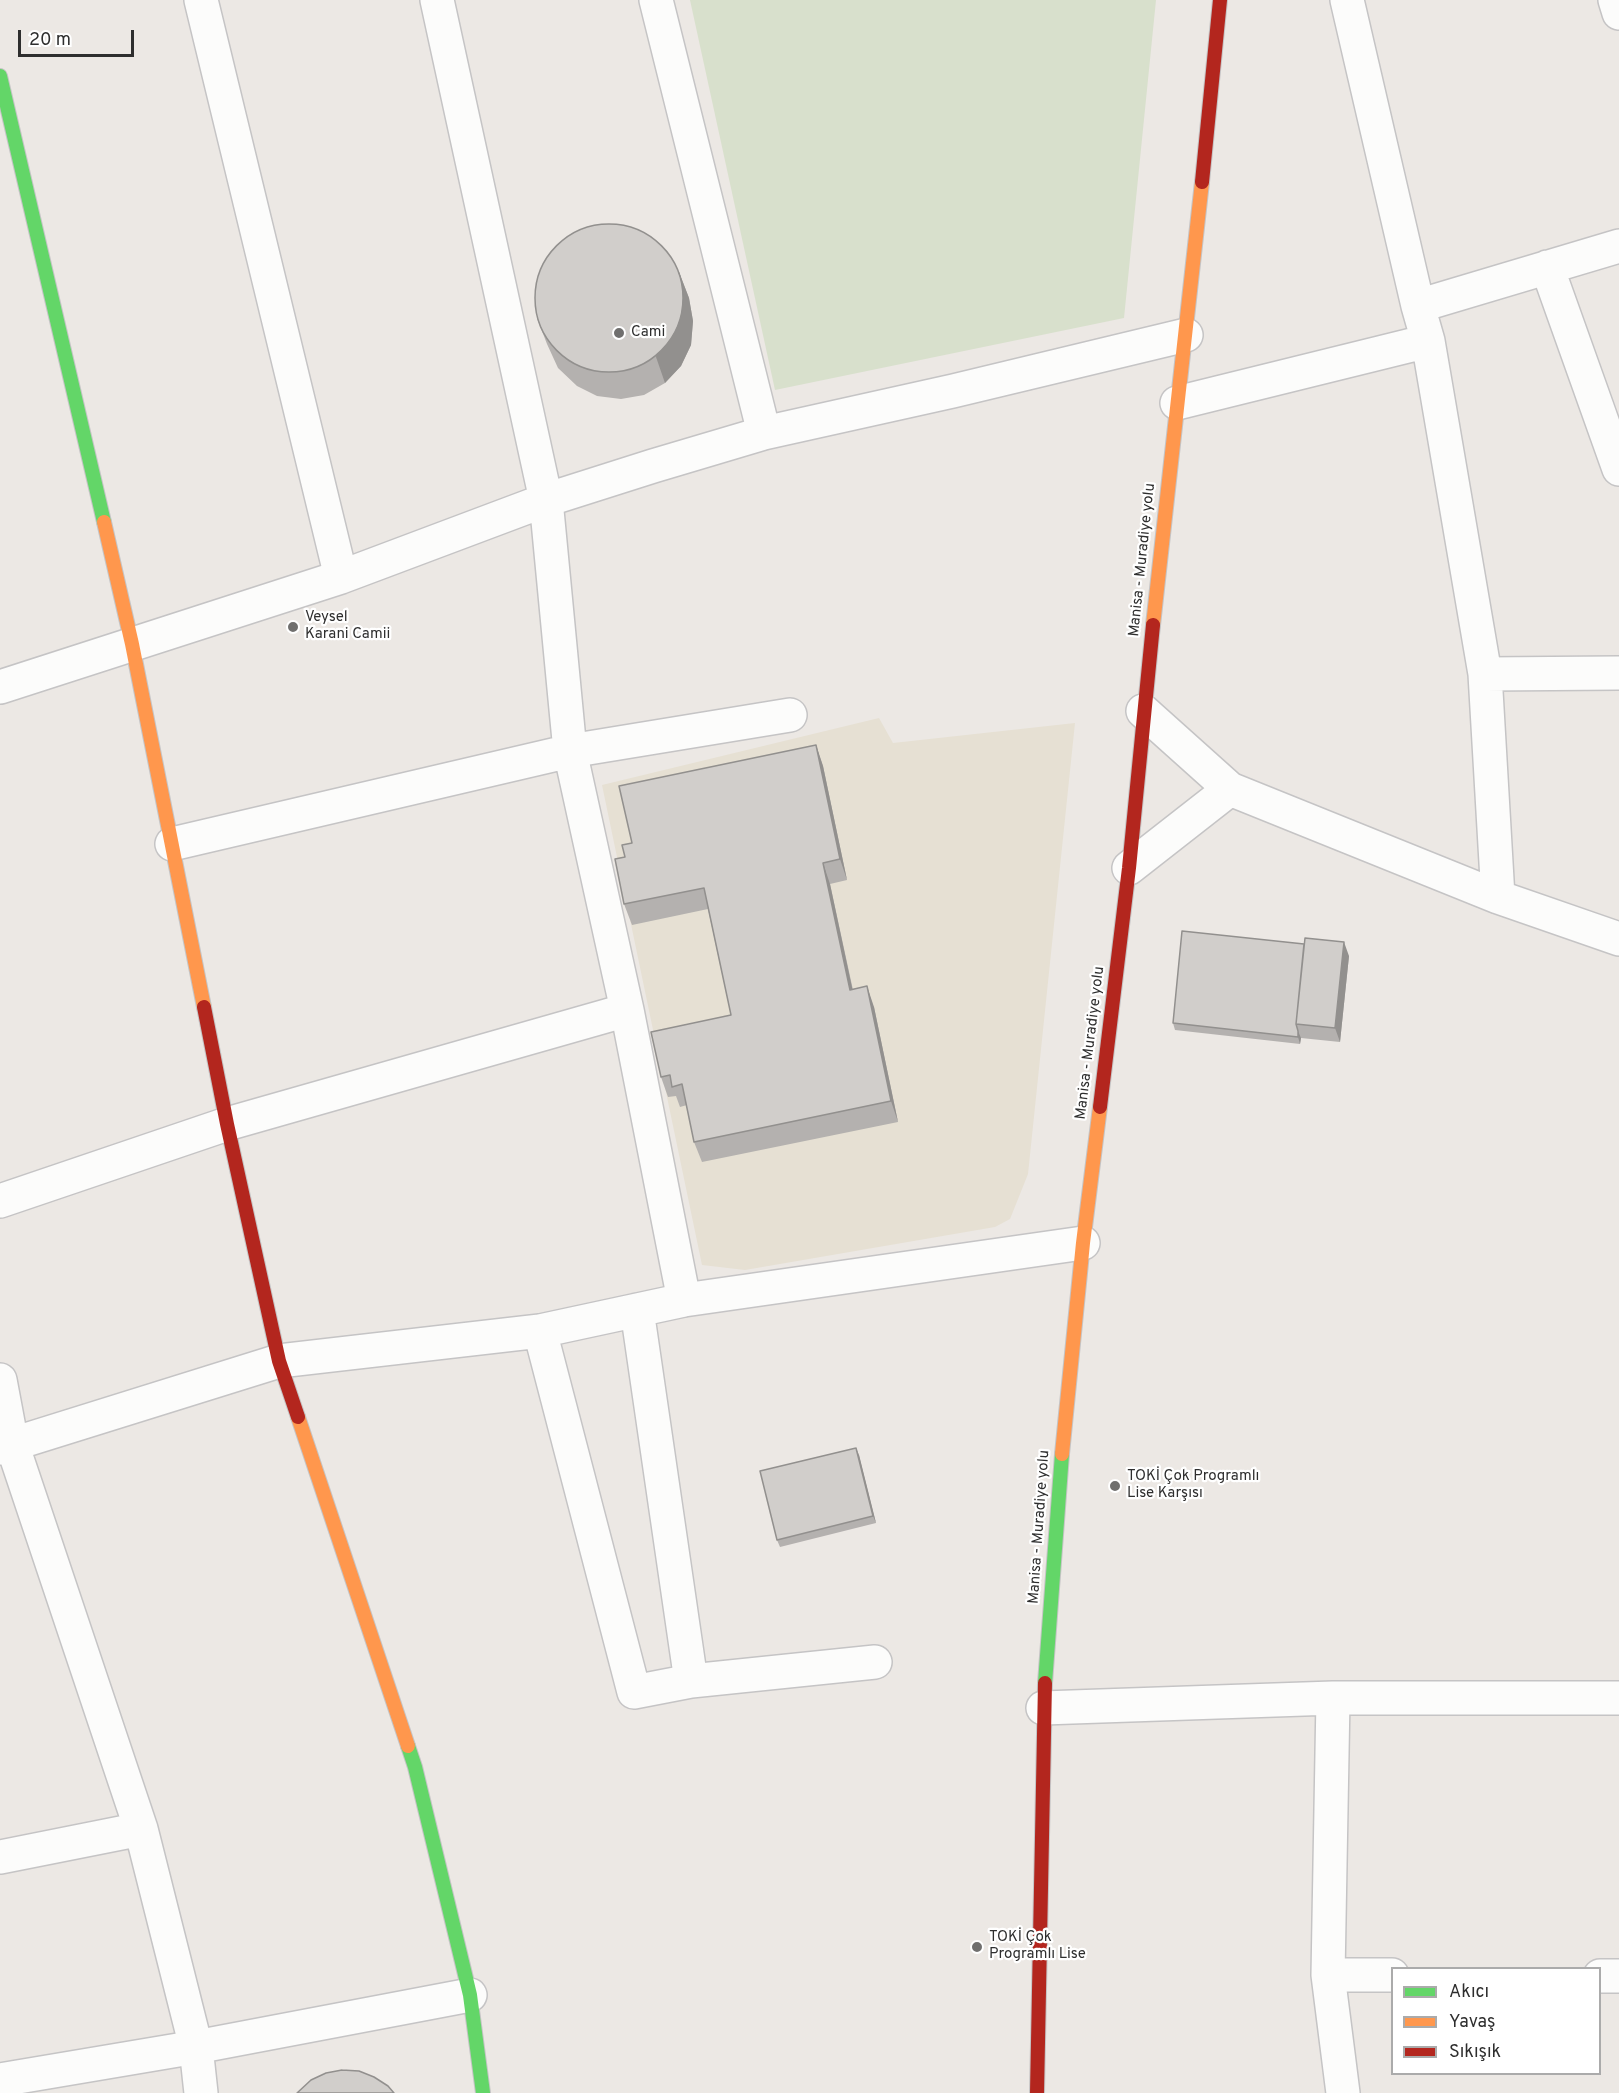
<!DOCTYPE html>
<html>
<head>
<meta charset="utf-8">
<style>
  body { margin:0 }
  #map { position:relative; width:1619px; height:2093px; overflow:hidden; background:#ece8e4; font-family:Overpass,sans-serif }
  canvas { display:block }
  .legend { position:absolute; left:1391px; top:1967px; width:210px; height:108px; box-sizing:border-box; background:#fff; border:2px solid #ababab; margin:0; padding:8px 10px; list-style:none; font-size:18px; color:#2e2e2e }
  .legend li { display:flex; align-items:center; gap:12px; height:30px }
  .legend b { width:30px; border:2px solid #ababab }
  .scale { position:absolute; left:18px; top:30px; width:116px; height:27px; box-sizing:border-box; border:3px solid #2e2e2e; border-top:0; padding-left:8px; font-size:18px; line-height:21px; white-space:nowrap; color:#2e2e2e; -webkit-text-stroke:4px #fff; paint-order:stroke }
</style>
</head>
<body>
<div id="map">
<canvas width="1619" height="2093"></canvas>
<ul class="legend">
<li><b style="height:8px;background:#63d668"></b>Akıcı</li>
<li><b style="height:8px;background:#ff974d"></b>Yavaş</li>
<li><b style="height:8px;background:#b3261e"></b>Sıkışık</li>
</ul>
<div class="scale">20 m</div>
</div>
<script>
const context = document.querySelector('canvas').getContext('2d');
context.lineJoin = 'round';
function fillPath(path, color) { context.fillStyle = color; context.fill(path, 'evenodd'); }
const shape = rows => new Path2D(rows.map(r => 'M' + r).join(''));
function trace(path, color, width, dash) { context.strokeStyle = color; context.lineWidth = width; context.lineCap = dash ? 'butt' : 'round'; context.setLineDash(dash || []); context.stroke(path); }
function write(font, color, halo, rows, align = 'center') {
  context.font = font + ' Overpass,sans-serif'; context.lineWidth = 4.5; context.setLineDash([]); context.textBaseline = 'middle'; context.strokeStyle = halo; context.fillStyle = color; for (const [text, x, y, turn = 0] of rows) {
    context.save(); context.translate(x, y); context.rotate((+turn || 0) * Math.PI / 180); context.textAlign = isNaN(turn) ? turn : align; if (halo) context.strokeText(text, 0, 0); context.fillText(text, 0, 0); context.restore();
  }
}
fillPath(shape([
  [879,718,893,743,1075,723,1028,1174,1010,1219,995,1227,745,1270,702,1265,602,785]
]), '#e6e0d3');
fillPath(shape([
  [690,0,1156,0,1124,318,775,390]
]), '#d8e0cc');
const street = shape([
  [201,0,341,577],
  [437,0,546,500,570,751,627,1010,684,1300],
  [656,0,764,433],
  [1347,0,1418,306,1428,341,1485,674,1498,897],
  [1615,0,1619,13],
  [1547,267,1619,469],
  [1418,306,1619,246],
  [1177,403,1428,341],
  [1485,674,1619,673],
  [0,687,341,577,546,500,653,466,764,433,953,391,1186,335],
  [1143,711,1230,789,1498,897,1619,939],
  [172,844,570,751,790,715],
  [1129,868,1230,789],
  [0,1201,227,1124,627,1010],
  [637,1310,691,1681],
  [540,1331,634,1692,691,1681,875,1662],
  [0,1380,12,1444,141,1829,196,2047,201,2093],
  [0,1448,279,1361,540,1331,684,1300,1083,1243],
  [1333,1698,1328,1975,1343,2093],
  [1043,1708,1333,1698,1619,1698],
  [0,1857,141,1829],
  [1328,1975,1392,1975],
  [1600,1976,1619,1976],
  [0,2080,196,2047,470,1995]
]);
const fast = shape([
  [0,76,104,522],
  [1045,1683,1062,1454],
  [408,1746,415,1767,470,1995,483,2093]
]);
const slow = shape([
  [104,522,132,644,204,1007],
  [1153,625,1202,182],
  [298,1417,408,1746],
  [1062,1454,1083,1243,1100,1107]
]);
const jam = shape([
  [1202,182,1220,0],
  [204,1007,227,1124,279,1361,298,1417],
  [1100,1107,1129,868,1153,625],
  [1037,2093,1045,1683]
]);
trace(street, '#c5c4c5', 36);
trace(fast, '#c5c4c5', 16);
trace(slow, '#c5c4c5', 16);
trace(jam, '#c5c4c5', 16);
trace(street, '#fcfcfb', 33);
trace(fast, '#63d668', 14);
trace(slow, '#ff974d', 14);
trace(jam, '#b3261e', 14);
fillPath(shape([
  [679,272,689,298,693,321,691,345,681,366,665,383,644,395,621,399,597,396,577,386,558,368,547,344,537,318],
  [816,745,823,766,847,880,830,884,853,990,874,1007,898,1122,702,1162,694,1142,687,1105,680,1107,676,1096,668,1097,661,1077,731,1015,708,909,632,925,624,904,625,857,632,843],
  [1349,956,1340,1042,1301,1038,1300,1044,1175,1030,1173,1023],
  [859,1455,876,1523,780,1547,777,1540]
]), '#b4b1af');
fillPath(shape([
  [679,272,689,298,693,321,691,345,681,366,665,383,656,357],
  [816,745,823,766,847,880,840,859],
  [823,863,830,884,857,1011,850,990],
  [1344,942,1349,956,1340,1042,1335,1028],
  [867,986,874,1007,898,1122,891,1101],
  [1298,1031,1301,1038,1300,1044,1298,1037],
  [856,1448,859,1455,876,1523,873,1516]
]), '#92908e');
const building = shape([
  '535 298a74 74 0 1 1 148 0a74 74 0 1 1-148 0Z',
  [816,745,840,859,823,863,850,990,867,986,891,1101,694,1142,682,1084,672,1087,670,1075,661,1077,651,1032,731,1015,704,888,624,904,615,859,625,857,622,845,632,843,619,786,816,745],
  [1182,931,1304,944,1296,1024,1298,1031,1298,1037,1173,1023,1182,931],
  [1305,938,1344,942,1335,1028,1296,1024,1305,938],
  [856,1448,873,1516,777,1540,760,1471,856,1448],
  [342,2070,359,2071,374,2077,388,2086,394,2093,297,2093,311,2080,326,2073,342,2070]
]);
fillPath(building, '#d1cecb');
trace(building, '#92908e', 1.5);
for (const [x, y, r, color] of [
  [619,333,6,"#706f6e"],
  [293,627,6,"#706f6e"],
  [1115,1486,6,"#706f6e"],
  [977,1947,6,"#706f6e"]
]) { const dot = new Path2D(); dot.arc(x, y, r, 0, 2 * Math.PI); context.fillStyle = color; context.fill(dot); trace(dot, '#fff', 2); }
write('15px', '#2e2e2e', '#fff', [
  ["Cami",631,333],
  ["Veysel",305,618],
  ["Karani Camii",305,635],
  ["TOKİ Çok Programlı",1127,1477],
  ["Lise Karşısı",1127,1494],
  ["TOKİ Çok",989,1938],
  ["Programlı Lise",989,1955]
], 'left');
write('15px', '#2e2e2e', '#fff', [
  ["Manisa - Muradiye yolu",1143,560,-84],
  ["Manisa - Muradiye yolu",1091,1043,-83],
  ["Manisa - Muradiye yolu",1040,1527,-86]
]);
</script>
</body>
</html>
